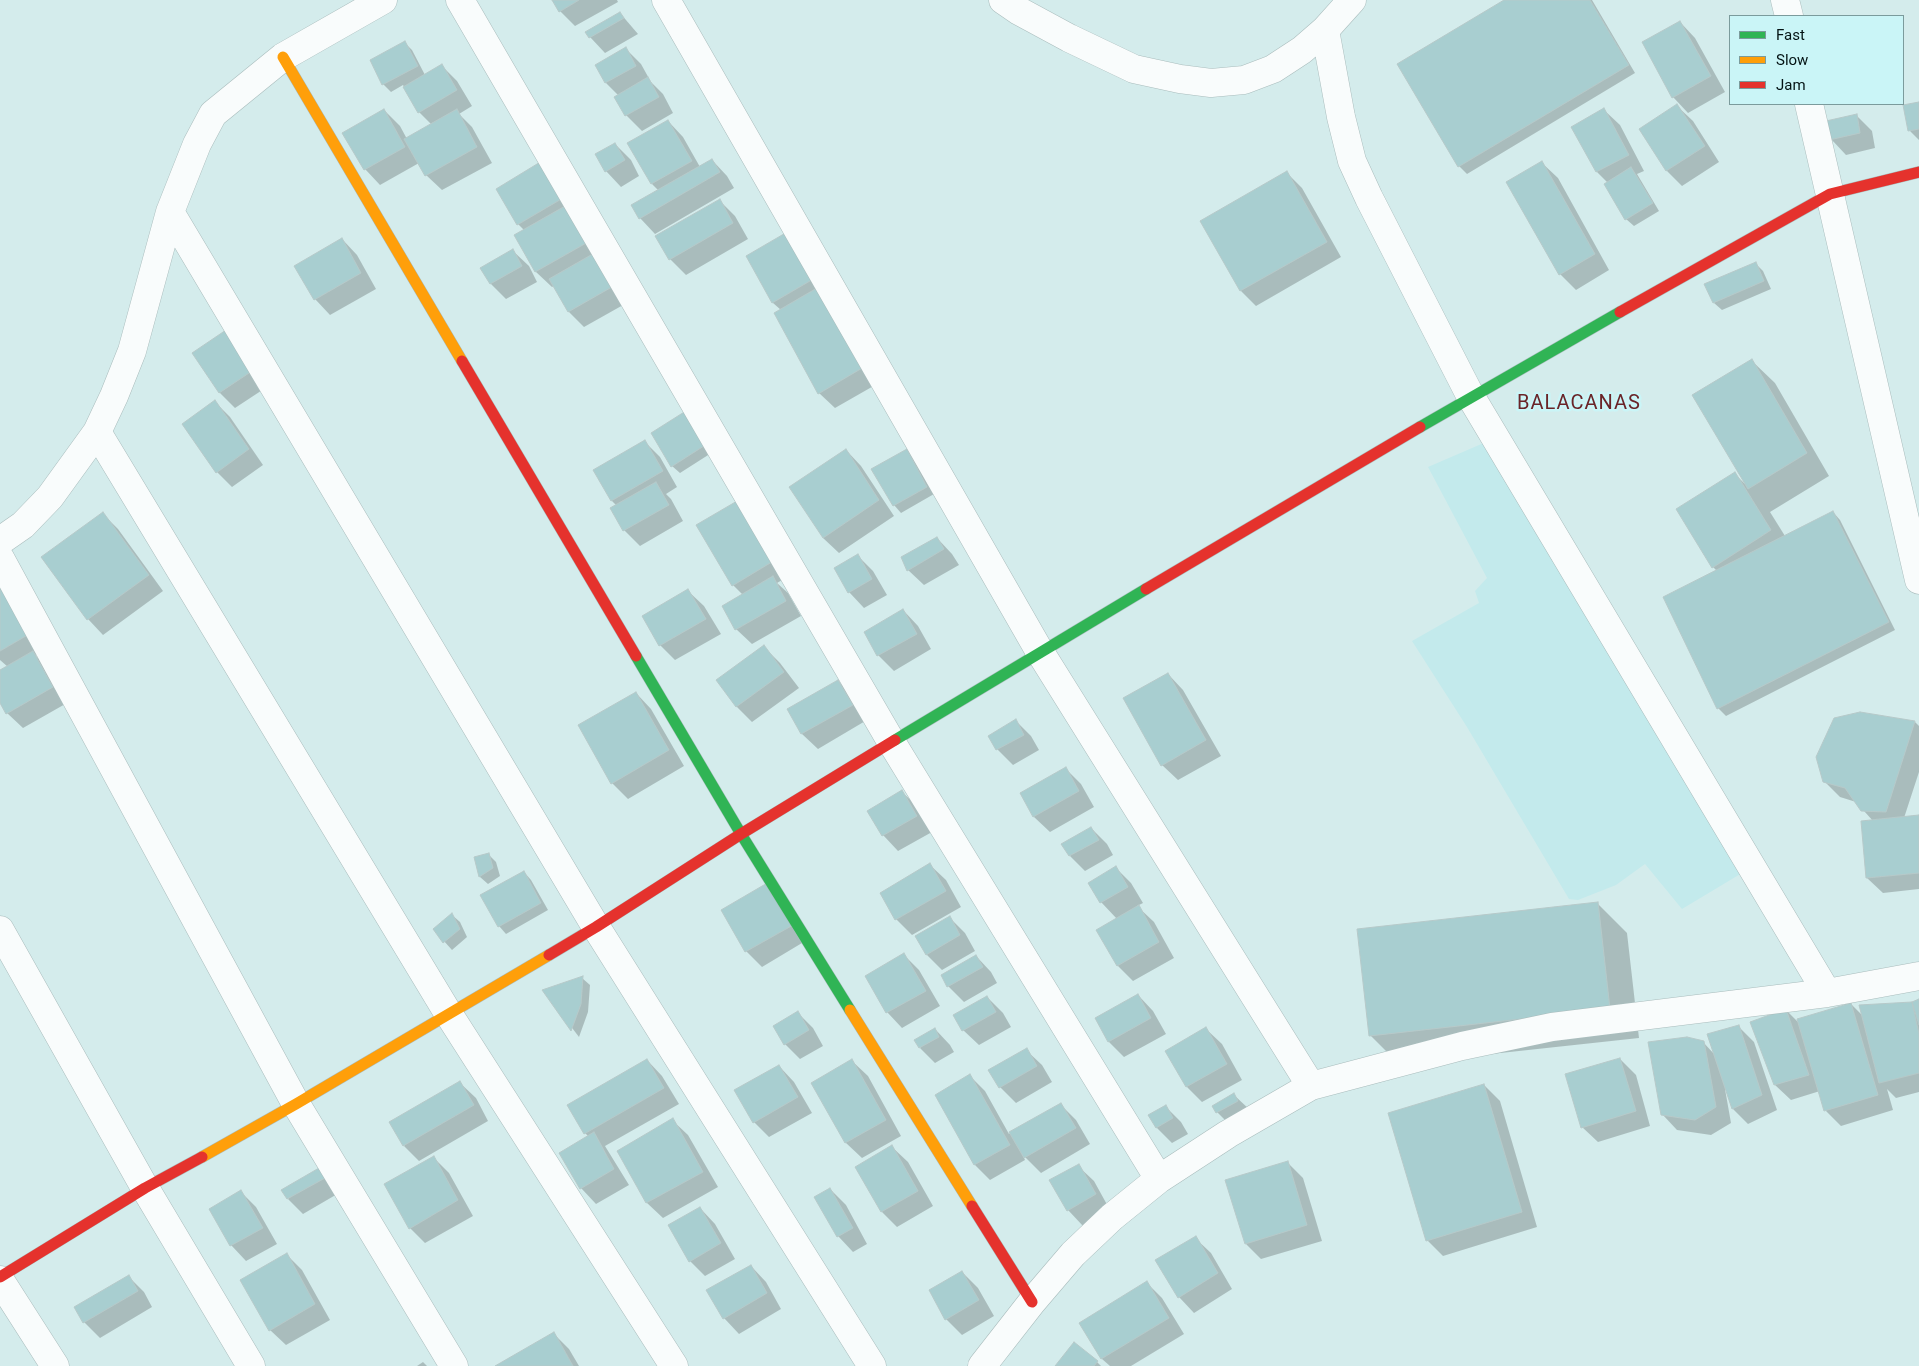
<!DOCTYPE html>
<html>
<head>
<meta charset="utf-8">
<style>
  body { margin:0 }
  #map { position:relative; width:1919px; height:1366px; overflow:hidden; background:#d4ecec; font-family:Roboto,sans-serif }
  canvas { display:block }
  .legend { position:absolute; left:1729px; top:15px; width:175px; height:90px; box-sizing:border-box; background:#caf5f7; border:1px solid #7b9b9c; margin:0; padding:6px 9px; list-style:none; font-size:15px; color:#041314 }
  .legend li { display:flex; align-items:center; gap:10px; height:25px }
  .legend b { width:25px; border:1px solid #7b9b9c }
</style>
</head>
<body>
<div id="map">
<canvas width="1919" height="1366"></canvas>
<ul class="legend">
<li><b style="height:6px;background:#30b455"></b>Fast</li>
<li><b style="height:6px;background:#ff9f0a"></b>Slow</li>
<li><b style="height:6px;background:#e5322d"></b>Jam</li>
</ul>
</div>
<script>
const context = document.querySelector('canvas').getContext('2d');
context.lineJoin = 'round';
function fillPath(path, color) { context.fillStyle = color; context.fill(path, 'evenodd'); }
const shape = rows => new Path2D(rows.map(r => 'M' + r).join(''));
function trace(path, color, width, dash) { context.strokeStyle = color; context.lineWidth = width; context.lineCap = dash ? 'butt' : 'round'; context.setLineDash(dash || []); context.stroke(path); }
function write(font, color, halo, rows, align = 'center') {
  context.font = font + ' Roboto,sans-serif'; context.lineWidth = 5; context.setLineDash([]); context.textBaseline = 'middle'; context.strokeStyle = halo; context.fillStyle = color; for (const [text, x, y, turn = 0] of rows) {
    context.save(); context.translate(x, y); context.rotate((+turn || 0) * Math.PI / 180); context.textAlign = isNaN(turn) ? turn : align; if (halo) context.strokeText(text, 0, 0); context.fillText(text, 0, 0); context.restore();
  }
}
fillPath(shape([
  [1486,442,1747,870,1682,909,1645,864,1616,885,1578,900,1569,899,1467,727,1412,641,1479,603,1475,591,1487,578,1428,467]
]), '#c3eaec');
fillPath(shape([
  [554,0,617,0,618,2,575,26,560,11],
  [1507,0,1592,0,1635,73,1467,174,1459,166,1399,65],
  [620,13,638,34,605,53,590,37],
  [1680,22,1695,38,1725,92,1688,113,1673,97],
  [405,43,412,50,425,75,442,66,457,81,472,106,459,114,472,127,492,163,442,190,426,175,419,163,380,185,365,169,384,110,400,126,407,139,432,125,419,112,403,85,391,92,383,84],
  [626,49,641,64,651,82,663,94,673,113,642,131,626,115,619,96,606,83,596,66],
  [1919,103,1919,140,1910,131],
  [1677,106,1693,121,1719,162,1682,186,1667,171,1640,130],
  [1604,110,1620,125,1644,171,1637,174,1659,211,1634,226,1626,219,1608,183,1597,172,1573,127],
  [1856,115,1872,131,1875,148,1846,155,1831,139],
  [668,121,683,137,700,167,712,160,727,176,734,188,655,234,640,218,659,191,652,184],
  [615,144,631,160,639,176,621,187,606,171],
  [542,163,632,300,584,327,569,312,554,286,552,287,536,272,515,235,524,230,518,224],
  [1542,163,1558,178,1609,270,1576,290,1560,274],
  [1287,173,1302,188,1341,257,1256,306,1241,291,1202,222],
  [720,201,735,216,748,239,686,275,670,259,657,236],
  [789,233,884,380,835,408,819,393,781,310,773,303,747,256],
  [342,239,357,255,376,289,330,315,315,299],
  [513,251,529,266,537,282,506,299,491,284,482,269],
  [1755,263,1763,271,1771,289,1722,310,1714,303],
  [232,328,273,383,235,408,220,393,193,353],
  [1752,361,1775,383,1829,476,1770,512,1785,536,1833,512,1840,520,1895,630,1726,716,1718,708,1717,571,1713,567,1735,474,1745,484],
  [214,401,230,417,263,465,232,487,217,472],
  [688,410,716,450,680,473,672,466],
  [644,441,660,457,677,487,666,494,671,499,683,521,640,546,624,530,617,506,612,501,595,470],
  [846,450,861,466,894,516,839,553,823,538],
  [906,450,914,458,934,494,901,513,894,505],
  [103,514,118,529,163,591,103,635,88,619,42,558],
  [697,526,794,573,777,583,788,593,801,616,752,644,736,629,743,595,733,585],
  [937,538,952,554,959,565,924,585,908,570],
  [858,556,873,571,887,595,864,608,849,592],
  [0,580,46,649,35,655,48,668,67,703,23,728,7,713,0,700,0,672,8,667,0,660],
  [688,591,704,606,721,634,675,660,660,645],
  [903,610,918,626,931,649,894,671,878,655],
  [764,647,780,663,799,688,752,722,737,707,718,681],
  [1168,674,1183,690,1221,756,1178,780,1162,765],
  [838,681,853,697,867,720,818,749,802,734,789,709],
  [636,693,651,709,684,766,628,799,612,783],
  [1860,713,1915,722,1919,726,1919,772,1904,818,1919,816,1919,889,1883,893,1867,878,1873,821,1856,802,1840,797,1824,781],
  [1016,721,1031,736,1039,750,1013,765,997,749,989,736],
  [1066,769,1081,784,1094,807,1050,832,1034,817,1021,794],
  [902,792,918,807,932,832,898,851,883,835],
  [1091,828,1107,844,1113,855,1085,871,1070,856],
  [488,854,496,862,500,876,488,884,480,877,475,858],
  [930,865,946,880,961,907,912,935,896,919,882,893],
  [1116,868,1131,883,1143,903,1137,906,1154,922,1174,958,1133,981,1118,966,1098,930,1117,919,1101,902],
  [524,872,531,880,548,910,506,934,499,926],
  [768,884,807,940,762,967,746,951],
  [1598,904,1627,933,1639,1038,1399,1064,1370,1035],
  [452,915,460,922,467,937,452,950,434,930],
  [950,918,965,933,975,951,942,970,927,955,916,936],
  [904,955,919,970,940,1006,902,1028,887,1012],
  [976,956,991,972,997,983,964,1002,948,986,942,975],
  [582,978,590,985,588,1012,579,1037,544,991],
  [1138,995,1153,1011,1166,1034,1124,1057,1109,1042,1096,1019],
  [987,997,1003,1013,1011,1027,979,1045,963,1030],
  [1919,1001,1919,1092,1896,1098,1887,1089,1893,1110,1841,1126,1826,1111,1820,1091,1791,1100,1775,1085,1751,1023,1786,1010,1800,1024,1851,1004,1863,1016,1860,1006,1913,1003],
  [798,1013,813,1028,823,1046,800,1059,785,1044],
  [1739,1027,1754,1042,1777,1110,1748,1124,1733,1109,1726,1089,1725,1089,1731,1123,1711,1135,1677,1130,1662,1114,1703,1042,1715,1055],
  [935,1029,950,1045,954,1052,935,1063,920,1048],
  [1206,1029,1222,1044,1242,1080,1202,1102,1187,1087,1167,1051],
  [1026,1050,1042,1065,1052,1082,1016,1103,1000,1087,990,1070],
  [1620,1059,1636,1075,1650,1126,1598,1142,1582,1127],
  [647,1060,662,1076,679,1104,605,1146,629,1185,596,1204,581,1188,589,1137,585,1133],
  [852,1061,868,1076,901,1136,862,1158,846,1143,813,1083],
  [779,1066,794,1082,812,1113,769,1137,754,1122],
  [970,1076,985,1091,1009,1134,1061,1105,1076,1120,1090,1144,1041,1173,1022,1154,1025,1160,990,1180,975,1165,936,1096],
  [460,1083,476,1098,488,1121,419,1161,404,1146],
  [1484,1085,1500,1101,1537,1227,1443,1256,1427,1240],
  [1234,1095,1250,1110,1233,1128,1217,1112],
  [1166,1107,1181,1122,1188,1134,1172,1143,1157,1128,1150,1116],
  [672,1120,688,1135,718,1187,663,1218,647,1203,618,1151],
  [892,1147,908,1162,933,1206,897,1227,882,1212,856,1168],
  [433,1157,449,1173,473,1216,425,1243,410,1228],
  [1288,1163,1303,1178,1322,1241,1261,1259,1246,1244],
  [1078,1166,1094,1181,1110,1210,1083,1226,1068,1210],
  [319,1170,339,1193,303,1214,288,1199],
  [830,1189,846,1205,867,1244,853,1252,838,1236],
  [241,1192,256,1207,277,1244,246,1261,231,1245],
  [700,1208,715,1224,735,1259,705,1276,690,1261],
  [1195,1238,1211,1253,1232,1289,1194,1313,1179,1297],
  [287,1255,302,1270,330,1320,286,1345,270,1330],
  [751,1266,766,1282,781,1309,739,1334,724,1318],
  [962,1272,978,1288,994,1316,962,1335,946,1319],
  [129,1277,144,1292,152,1307,100,1338,84,1322],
  [1147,1283,1162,1298,1184,1334,1131,1366,1110,1366,1102,1359,1081,1323],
  [554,1334,569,1349,579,1366,497,1366],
  [423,1362,427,1366,417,1366],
  [1097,1362,1101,1366,1056,1366]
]), '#0003');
const building = shape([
  [552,0,579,0,559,12,552,0],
  [1504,0,1590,0,1629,65,1458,167,1397,64,1504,0],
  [620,12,624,18,589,38,585,32,620,12],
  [1680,21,1711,76,1672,98,1642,42,1680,21],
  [405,41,418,66,382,85,370,60,405,41],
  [626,47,636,66,605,83,595,65,626,47],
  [442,64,457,90,418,113,403,87,442,64],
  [648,77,659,97,625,116,614,97,648,77],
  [1919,102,1919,129,1908,131,1903,105,1919,102],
  [1677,104,1705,146,1666,171,1639,129,1677,104],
  [1604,108,1629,155,1596,172,1571,127,1604,108],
  [384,109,405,147,364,170,342,133,384,109],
  [457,109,477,147,425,176,404,139,457,109],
  [1857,114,1860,133,1829,140,1826,121,1857,114],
  [668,120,692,161,651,184,627,143,668,120],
  [615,143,625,160,605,172,595,154,615,143],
  [712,159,720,172,639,219,631,205,712,159],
  [542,161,563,198,517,225,496,189,542,161],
  [1542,161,1595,254,1559,275,1506,182,1542,161],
  [1631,167,1653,203,1625,220,1604,184,1631,167],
  [1287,171,1327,242,1240,291,1200,221,1287,171],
  [720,199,733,223,669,260,655,236,720,199],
  [567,205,588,242,535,272,514,235,567,205],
  [789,231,815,278,772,303,746,256,789,231],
  [342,238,361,273,314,300,294,266,342,238],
  [513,249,522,266,490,284,480,268,513,249],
  [598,251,617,284,568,312,549,279,598,251],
  [1756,262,1764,281,1713,303,1704,284,1756,262],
  [824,284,869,364,818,394,774,313,824,284],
  [232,326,258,367,219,393,192,353,232,326],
  [1752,359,1807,453,1748,489,1692,395,1752,359],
  [215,400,249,449,216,473,182,424,215,400],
  [689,409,710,442,671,467,651,433,689,409],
  [645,440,663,471,611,501,593,470,645,440],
  [846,449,879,500,823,538,789,487,846,449],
  [907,449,927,487,893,506,871,469,907,449],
  [1735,472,1771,530,1712,568,1676,509,1735,472],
  [656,482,669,505,623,531,610,508,656,482],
  [744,497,780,557,732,586,696,525,744,497],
  [1833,511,1889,622,1717,709,1663,597,1833,511],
  [103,512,149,575,87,620,41,557,103,512],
  [937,537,944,549,907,571,901,557,937,537],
  [858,554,872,579,848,593,834,568,858,554],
  [773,576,786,601,735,630,722,606,773,576],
  [0,579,31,633,0,651,0,579],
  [688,589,706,619,659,646,642,616,688,589],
  [903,609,917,634,877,656,864,632,903,609],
  [764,645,784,672,736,707,716,680,764,645],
  [33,651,53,687,6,714,0,703,0,670,33,651],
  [1168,673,1206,740,1161,766,1123,698,1168,673],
  [838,680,853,705,801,734,787,709,838,680],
  [636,692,669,750,611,784,578,725,636,692],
  [1860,712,1915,721,1886,812,1861,811,1845,788,1823,782,1816,757,1834,718,1860,712],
  [1016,719,1024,735,996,750,988,736,1016,719],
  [1066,767,1079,791,1033,817,1020,793,1066,767],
  [902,790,917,816,882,836,867,811,902,790],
  [1919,815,1919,873,1866,878,1861,821,1919,815],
  [1091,827,1099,840,1069,856,1061,844,1091,827],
  [489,853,493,868,479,877,474,857,489,853],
  [930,863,946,891,895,920,880,893,930,863],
  [1116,866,1128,887,1100,903,1088,883,1116,866],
  [524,871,541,903,498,927,480,895,524,871],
  [769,882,793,925,745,952,721,910,769,882],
  [1598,902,1610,1009,1369,1036,1357,929,1598,902],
  [1139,905,1159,942,1117,966,1096,930,1139,905],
  [452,913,460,929,443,943,433,929,452,913],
  [950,916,960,935,926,955,915,936,950,916],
  [904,953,926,991,886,1013,865,976,904,953],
  [976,955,983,967,947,987,941,975,976,955],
  [583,976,581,1004,571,1031,542,990,583,976],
  [1138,994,1151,1018,1108,1042,1095,1018,1138,994],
  [987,996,996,1012,962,1031,953,1015,987,996],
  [1919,999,1919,1025,1912,1002,1919,999],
  [1912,1002,1919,1034,1919,1073,1879,1083,1859,1005,1912,1002],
  [1851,1003,1878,1095,1824,1111,1797,1019,1851,1003],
  [1786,1009,1809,1075,1774,1085,1750,1022,1786,1009],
  [798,1011,809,1030,784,1045,773,1026,798,1011],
  [1739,1025,1762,1095,1732,1109,1707,1034,1739,1025],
  [1206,1027,1227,1064,1186,1087,1165,1051,1206,1027],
  [935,1028,939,1037,919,1048,914,1040,935,1028],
  [1687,1037,1704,1041,1716,1107,1695,1120,1661,1115,1648,1042,1687,1037],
  [1027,1048,1037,1066,999,1088,988,1070,1027,1048],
  [1620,1058,1636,1111,1581,1128,1565,1074,1620,1058],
  [647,1059,664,1088,584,1134,567,1105,647,1059],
  [852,1059,886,1120,845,1143,811,1083,852,1059],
  [779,1065,798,1097,753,1123,734,1090,779,1065],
  [970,1074,1010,1145,974,1165,935,1095,970,1074],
  [460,1081,474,1105,403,1146,389,1122,460,1081],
  [1484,1084,1522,1212,1426,1241,1388,1113,1484,1084],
  [1234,1093,1238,1101,1216,1113,1212,1106,1234,1093],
  [1061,1103,1076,1128,1024,1158,1009,1132,1061,1103],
  [1166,1105,1173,1118,1156,1128,1148,1115,1166,1105],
  [673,1118,703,1172,646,1203,617,1151,673,1118],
  [594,1132,614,1169,580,1189,559,1153,594,1132],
  [892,1145,918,1191,881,1212,855,1167,892,1145],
  [434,1156,458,1200,409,1229,384,1184,434,1156],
  [1288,1161,1307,1225,1245,1244,1225,1180,1288,1161],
  [1079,1164,1096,1194,1067,1211,1049,1180,1079,1164],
  [319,1168,325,1178,287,1199,281,1190,319,1168],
  [830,1188,853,1228,837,1237,814,1197,830,1188],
  [241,1190,263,1228,230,1246,209,1209,241,1190],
  [700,1207,721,1243,689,1262,668,1225,700,1207],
  [1196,1236,1218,1273,1178,1298,1155,1260,1196,1236],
  [287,1253,315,1304,269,1331,240,1280,287,1253],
  [751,1265,767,1293,723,1319,706,1290,751,1265],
  [962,1271,979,1300,945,1320,929,1290,962,1271],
  [129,1275,138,1291,83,1323,74,1307,129,1275],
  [1147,1281,1169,1318,1101,1359,1079,1323,1147,1281],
  [554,1332,573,1366,495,1366,554,1332],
  [1074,1342,1098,1361,1094,1366,1055,1366,1074,1342]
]);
fillPath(building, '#a8ced0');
trace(building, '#b6c9c9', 1);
const street = shape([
  [460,0,892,743,1159,1179],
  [666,0,1040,652,1311,1086],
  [1003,0,1019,11,1069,38,1134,69,1180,79,1211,83,1244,80,1273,69,1302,50,1325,30,1352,0],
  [1785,0,1789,16],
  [1325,30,1341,117,1352,161,1369,198,1471,397,1827,993],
  [1809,104,1919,580],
  [170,212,596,927,872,1366],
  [97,432,448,1013,674,1366],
  [0,541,23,525,50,497,97,432,114,396,132,351,170,212,197,144,213,114,283,57,383,0],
  [0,558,296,1104,454,1366],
  [0,930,145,1188,251,1366],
  [0,1280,55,1366],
  [982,1366,1032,1302,1073,1254,1112,1217,1159,1179,1228,1134,1311,1086,1462,1046,1552,1027,1827,993,1919,976]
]);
const fast = shape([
  [1420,427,1620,312],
  [636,656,741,834,850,1010],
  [895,740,1146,589]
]);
const slow = shape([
  [283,57,462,361],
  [850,1010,972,1206],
  [202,1157,296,1104,549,955]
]);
const jam = shape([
  [1620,312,1830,194,1919,172],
  [462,361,636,656],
  [1146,589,1420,427],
  [549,955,596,927,741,834,895,740],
  [972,1206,1032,1302],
  [0,1277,145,1188,202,1157]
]);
trace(street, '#a9bcbc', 29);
trace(fast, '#a9bcbc', 12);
trace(slow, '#a9bcbc', 12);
trace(jam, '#a9bcbc', 12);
trace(street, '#f9fcfc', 28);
trace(fast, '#30b455', 11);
trace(slow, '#ff9f0a', 11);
trace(jam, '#e5322d', 11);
context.letterSpacing = '1px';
write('20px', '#6a2428', '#caf5f7', [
  ["BALACANAS",1579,404]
]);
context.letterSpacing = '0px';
</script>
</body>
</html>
